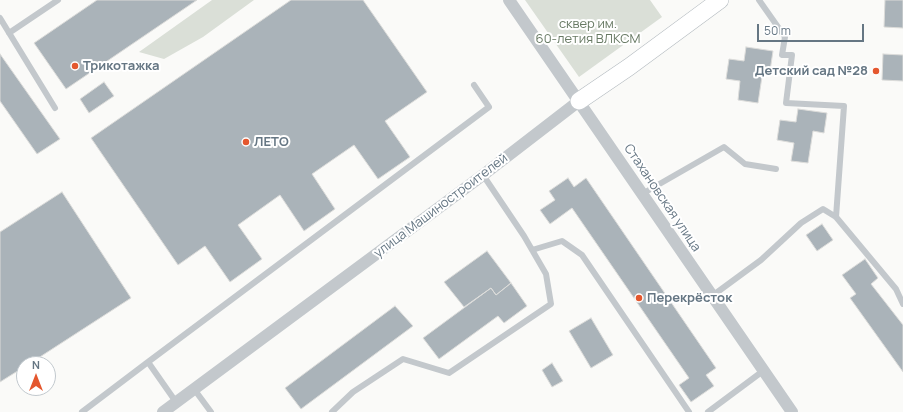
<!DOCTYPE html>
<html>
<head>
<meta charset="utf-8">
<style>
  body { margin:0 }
  #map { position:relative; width:903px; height:412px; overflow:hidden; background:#fafaf8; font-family:Manrope,sans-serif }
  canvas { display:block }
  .north { position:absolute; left:16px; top:356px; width:40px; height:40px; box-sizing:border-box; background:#fff; border:1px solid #c1c8cd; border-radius:50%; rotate:0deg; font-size:11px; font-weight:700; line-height:16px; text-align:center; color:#657683 }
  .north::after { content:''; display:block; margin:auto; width:14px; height:18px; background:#e4572e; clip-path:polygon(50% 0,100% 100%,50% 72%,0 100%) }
  .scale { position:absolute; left:757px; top:24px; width:107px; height:18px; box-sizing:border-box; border:2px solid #657683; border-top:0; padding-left:5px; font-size:12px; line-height:14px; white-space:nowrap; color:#657683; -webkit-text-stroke:3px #fff; paint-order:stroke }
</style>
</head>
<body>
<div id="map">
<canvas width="903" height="412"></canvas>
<div class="north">N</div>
<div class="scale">50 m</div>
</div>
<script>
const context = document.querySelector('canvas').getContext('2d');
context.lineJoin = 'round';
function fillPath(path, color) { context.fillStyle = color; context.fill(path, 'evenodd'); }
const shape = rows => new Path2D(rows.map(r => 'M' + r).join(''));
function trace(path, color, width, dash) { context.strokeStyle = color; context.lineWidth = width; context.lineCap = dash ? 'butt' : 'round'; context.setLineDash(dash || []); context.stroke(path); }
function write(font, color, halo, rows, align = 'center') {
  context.font = font + ' Manrope,sans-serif'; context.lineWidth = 4; context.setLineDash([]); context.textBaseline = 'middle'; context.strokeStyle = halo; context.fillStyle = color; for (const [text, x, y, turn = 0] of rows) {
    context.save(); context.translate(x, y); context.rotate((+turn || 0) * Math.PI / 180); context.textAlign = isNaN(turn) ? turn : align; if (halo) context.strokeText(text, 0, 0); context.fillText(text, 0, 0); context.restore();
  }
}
fillPath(shape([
  [212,0,254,0,203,37,164,59,139,52],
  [525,0,650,0,662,17,579,77]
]), '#dadfd7');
const building = shape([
  [97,0,197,0,66,89,34,43,97,0],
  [291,0,363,0,427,92,385,121,410,157,378,179,354,145,312,174,335,209,304,231,280,195,238,225,262,259,230,282,205,246,178,265,91,138,291,0],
  [885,0,903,0,903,28,884,27,885,0],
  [746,47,773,51,770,71,763,70,758,103,738,100,740,81,726,79,729,59,744,61,746,47],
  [0,54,60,139,37,154,0,101,0,54],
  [883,54,903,55,903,81,882,80,883,54],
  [104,82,114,96,89,113,80,99,104,82],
  [798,109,827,113,824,133,813,131,808,163,791,161,794,143,777,140,780,120,796,122,798,109],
  [568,178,574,187,586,178,716,368,706,375,714,386,691,402,679,385,689,378,572,208,550,224,540,210,555,200,549,191,568,178],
  [62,192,131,298,29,364,24,364,24,367,0,382,0,232,62,192],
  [822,224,833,240,817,251,806,235,822,224],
  [487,251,511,283,496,295,491,288,464,307,444,282,487,251],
  [865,259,878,278,871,284,903,325,903,372,850,298,856,294,842,275,865,259],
  [511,283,527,306,504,323,498,316,439,359,423,338,491,288,496,295,511,283],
  [395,306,413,326,301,409,285,388,395,306],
  [591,318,613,355,591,368,569,331,591,318],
  [552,363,563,381,552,387,542,370,552,363]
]);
fillPath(building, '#aab3b9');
trace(building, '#dcdcda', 1);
const secondary = shape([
  [579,101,629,67,720,0]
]);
trace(secondary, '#b3babf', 18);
trace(shape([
  [759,0,785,37,782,55,792,55,786,103,844,106,836,217],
  [0,18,55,108],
  [9,33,58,0],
  [642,194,724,147,745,164,776,169],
  [532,250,562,241,582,255,689,412],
  [712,296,761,260,801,223,823,209,836,217,896,289,903,304],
  [194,389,211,412],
  [176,402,148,362,489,107,474,85],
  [82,412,148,362],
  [332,412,353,392,403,359,449,373,551,304,546,274,524,236,483,175],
  [708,412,763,371]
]), '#c3c8cc', 6);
trace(shape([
  [509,0,792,412],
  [163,412,483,175,579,101]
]), '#c3c8cc', 12);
trace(secondary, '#fff', 17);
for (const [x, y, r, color] of [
  [75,66,4,"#e4572e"],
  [876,71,4,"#e4572e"],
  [246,142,4,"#e4572e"],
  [639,298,4,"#e4572e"]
]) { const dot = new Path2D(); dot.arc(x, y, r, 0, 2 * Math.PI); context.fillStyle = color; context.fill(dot); trace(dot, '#fff', 1.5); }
write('13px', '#687a64', '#fff', [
  ["сквер им.",588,24],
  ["60-летия ВЛКСМ",588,39]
]);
write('bold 13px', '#657683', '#fff', [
  ["Трикотажка",83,66],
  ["Детский сад №28",868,71,"right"],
  ["ЛЕТО",254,142],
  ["Перекрёсток",647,298]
], 'left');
write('13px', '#657683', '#fff', [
  ["Стахановская улица",662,198,56],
  ["улица Машиностроителей",441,206,-37]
]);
</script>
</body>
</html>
